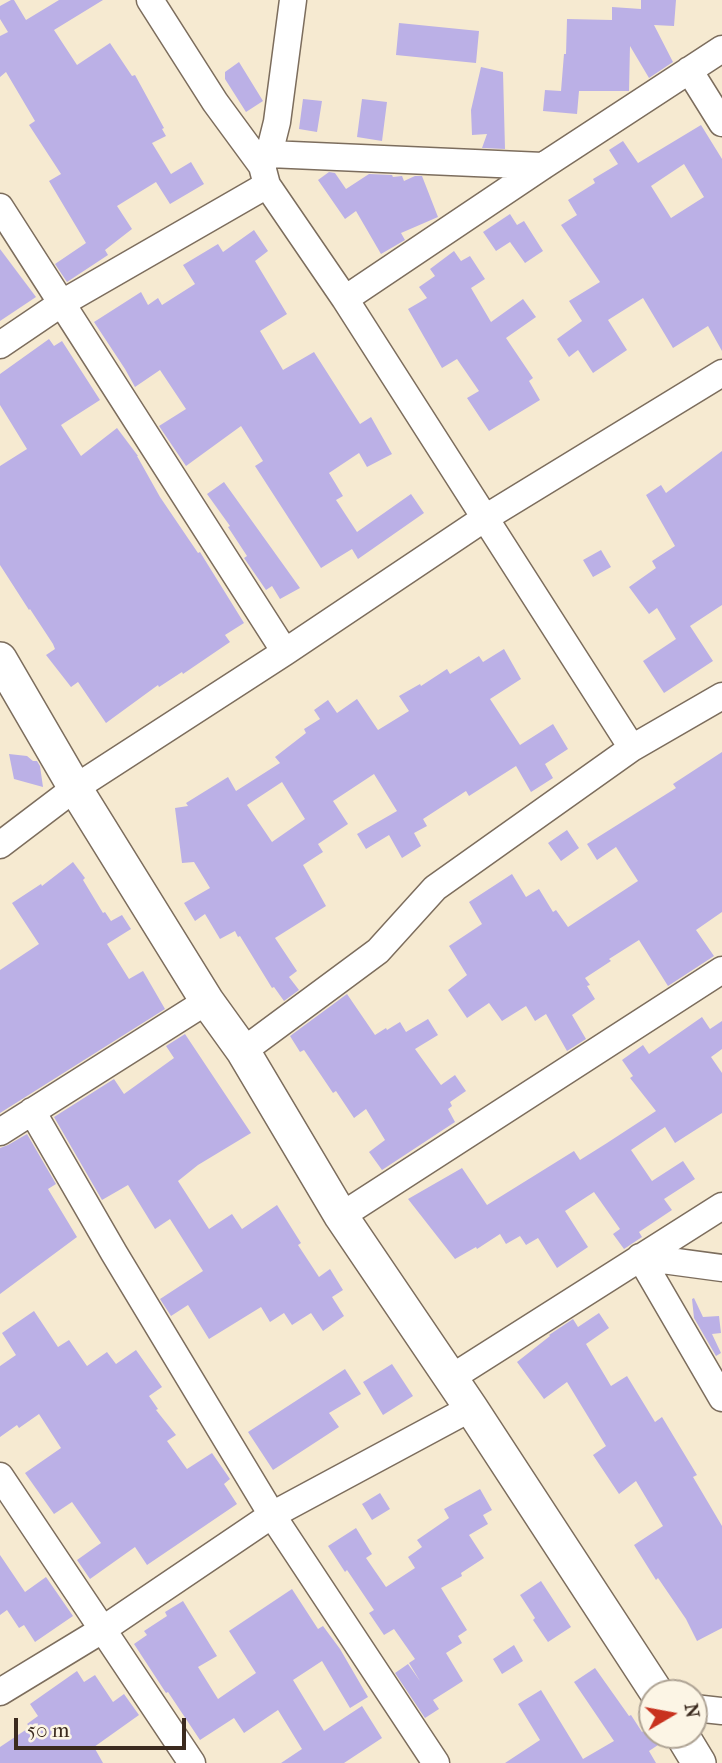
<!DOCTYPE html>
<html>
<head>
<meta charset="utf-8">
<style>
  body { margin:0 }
  #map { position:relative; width:722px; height:1763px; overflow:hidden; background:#f6ead1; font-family:"IM FELL French Canon",serif }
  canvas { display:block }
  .north { position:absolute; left:638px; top:1679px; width:70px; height:70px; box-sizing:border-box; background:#fcf5e5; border:2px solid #afa495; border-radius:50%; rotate:80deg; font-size:19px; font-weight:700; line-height:28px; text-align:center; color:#3b2a1e }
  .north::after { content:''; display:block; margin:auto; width:24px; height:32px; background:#c8321e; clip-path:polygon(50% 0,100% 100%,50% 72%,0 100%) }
  .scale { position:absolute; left:14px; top:1718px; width:172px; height:32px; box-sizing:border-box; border:4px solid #3b2a1e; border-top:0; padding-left:9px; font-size:21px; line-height:24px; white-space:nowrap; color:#3b2a1e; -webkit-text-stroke:5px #fcf5e5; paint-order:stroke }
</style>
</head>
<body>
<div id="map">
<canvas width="722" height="1763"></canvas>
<div class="north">N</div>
<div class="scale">50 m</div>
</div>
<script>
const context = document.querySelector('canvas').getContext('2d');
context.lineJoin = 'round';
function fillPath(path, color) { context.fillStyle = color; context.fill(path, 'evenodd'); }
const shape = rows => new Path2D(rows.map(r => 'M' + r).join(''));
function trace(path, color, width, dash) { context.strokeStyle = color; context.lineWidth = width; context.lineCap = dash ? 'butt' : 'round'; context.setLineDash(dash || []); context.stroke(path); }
fillPath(shape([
  [11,0,14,0,26,20,59,0,103,0,54,30,77,65,110,43,132,76,135,75,164,128,162,129,166,136,152,143,171,174,191,162,204,184,170,204,156,182,117,206,132,229,105,250,108,255,67,282,55,264,86,243,49,181,61,174,29,125,35,121,6,72,0,77,0,36,8,32,0,19,0,6],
  [641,0,676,0,674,26,654,25,673,62,649,78,630,46,629,91,579,91,577,114,543,111,545,90,561,91,564,54,566,54,567,19,612,20,612,7,641,9],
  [399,23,479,31,476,63,396,55],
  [239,62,263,101,246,112,225,79,225,72],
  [481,67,503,72,505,149,482,148,487,134,472,135,471,110],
  [303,99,322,101,317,132,299,129],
  [362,99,387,102,382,141,357,137],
  [701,125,722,159,722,351,708,326,673,348,643,298,608,320,627,350,593,373,578,350,569,357,557,339,582,321,569,301,600,282,561,225,577,215,568,200,595,183,593,179,618,164,609,150,623,141,638,163],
  [684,164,704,197,671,218,651,186],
  [329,172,335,173,346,189,369,174,392,175,393,177,402,176,404,181,415,176,422,176,438,217,401,233,405,240,381,254,356,211,345,219,318,180],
  [510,214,517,225,524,221,543,251,525,263,510,242,496,251,483,232],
  [254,230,268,251,255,261,287,314,260,331,283,370,314,352,360,424,371,417,392,454,367,467,359,453,329,473,343,496,336,500,357,532,411,494,424,513,358,559,352,549,321,568,255,466,263,461,241,426,186,466,159,426,186,409,160,370,135,387,125,369,94,322,141,292,148,305,158,298,162,305,195,284,183,265,218,244,223,252],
  [0,249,36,297,0,321],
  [454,251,461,261,470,256,485,279,471,288,491,322,523,299,536,317,506,338,533,378,529,381,540,400,489,431,467,398,479,391,457,359,442,368,408,309,427,298,419,287,435,276,430,269],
  [49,339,54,346,62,341,100,400,61,425,81,456,117,428,138,456,137,456,160,497,198,553,200,552,244,623,225,635,230,642,183,674,182,672,159,687,158,685,106,723,78,682,71,687,46,655,55,649,53,644,30,609,29,610,0,565,0,466,27,449,0,405,0,374],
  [722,451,722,605,690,626,713,661,664,693,643,661,676,639,657,608,649,614,629,587,656,568,652,561,675,546,646,495,661,485,666,493],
  [224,482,300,588,280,599,272,586,266,590,244,558,247,556,228,527,230,526,207,494],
  [601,550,611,567,593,577,583,560],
  [504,649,521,679,490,699,520,745,553,724,568,749,545,764,553,778,531,792,516,766,469,796,466,791,423,819,427,826,414,833,421,846,402,858,389,835,366,849,357,834,397,811,374,774,333,801,348,824,318,844,323,852,303,865,326,906,275,938,297,971,289,977,299,990,284,1001,274,987,272,988,240,936,238,937,235,931,220,939,205,914,195,921,184,903,210,888,194,862,182,863,175,808,188,806,186,803,228,777,236,791,280,763,275,757,306,733,304,729,320,719,314,710,328,700,337,713,357,699,378,730,409,711,399,696,420,684,421,686,447,669,450,674,479,656,483,662],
  [282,782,305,819,272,842,247,805],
  [722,752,722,912,696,930,714,956,668,986,639,940,609,959,611,961,585,978,590,985,587,986,595,999,572,1015,586,1039,567,1051,546,1014,535,1021,526,1006,502,1021,489,1003,467,1018,448,990,467,975,449,946,482,924,469,902,512,874,526,897,539,889,553,912,556,910,568,927,638,881,616,847,597,860,587,844,676,788,673,784],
  [9,754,27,756,33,761,37,761,40,766,43,787,14,779],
  [567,830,579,848,561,861,548,843],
  [73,862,85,878,83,880,103,913,105,912,111,921,122,915,131,929,107,944,129,979,143,971,165,1009,0,1113,0,970,39,944,12,903,41,884,42,886],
  [347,994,375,1035,386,1028,387,1030,400,1022,406,1032,428,1019,438,1035,415,1049,441,1085,455,1075,466,1091,450,1102,452,1106,448,1109,455,1122,382,1170,369,1152,385,1140,366,1109,354,1118,336,1091,333,1093,304,1050,300,1052,290,1036],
  [702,1017,710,1029,722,1021,722,1049,711,1057,722,1073,722,1113,675,1143,665,1127,631,1150,652,1181,683,1161,695,1179,664,1199,672,1210,639,1232,642,1237,624,1249,613,1234,620,1229,594,1192,565,1211,588,1247,557,1268,538,1238,526,1245,520,1236,506,1244,500,1234,477,1249,476,1247,455,1259,408,1199,462,1168,487,1205,574,1151,580,1160,607,1143,656,1111,630,1078,633,1076,622,1060,643,1045,649,1054],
  [185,1034,251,1133,198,1165,178,1181,209,1229,232,1214,242,1229,277,1205,301,1243,298,1245,319,1277,330,1269,343,1290,332,1297,344,1316,323,1331,311,1313,292,1325,284,1313,270,1322,261,1307,209,1339,188,1305,171,1316,160,1299,203,1271,170,1219,155,1229,128,1185,102,1200,54,1117,114,1079,124,1094,174,1058,166,1046],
  [27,1134,56,1184,48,1189,77,1237,0,1294,0,1148,8,1145],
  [694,1298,703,1317,719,1316,721,1333,712,1334,721,1353,716,1356,694,1318,692,1299],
  [34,1311,58,1347,69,1340,87,1366,107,1352,116,1364,136,1350,162,1387,149,1396,158,1409,156,1410,176,1435,167,1441,187,1469,212,1453,230,1479,224,1484,237,1504,147,1565,135,1547,90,1579,77,1560,101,1543,72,1502,54,1514,25,1473,61,1448,39,1414,19,1428,17,1425,0,1437,0,1366,16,1355,2,1333],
  [599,1313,609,1328,586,1344,611,1386,627,1376,655,1422,662,1417,697,1475,693,1477,722,1526,722,1628,697,1641,686,1619,658,1578,656,1580,634,1545,663,1526,636,1481,619,1494,593,1455,606,1446,567,1382,544,1399,517,1362,550,1336,549,1335,573,1319,578,1327],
  [392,1364,413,1396,383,1415,363,1382],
  [345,1369,361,1394,329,1413,339,1427,273,1470,248,1432],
  [480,1489,492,1510,483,1515,488,1524,469,1535,484,1558,461,1573,462,1576,441,1588,467,1630,458,1636,462,1643,446,1653,463,1681,433,1700,439,1709,425,1718,395,1673,408,1664,420,1681,409,1663,415,1659,394,1629,384,1635,369,1613,374,1610,347,1570,345,1572,328,1546,356,1528,372,1554,366,1558,386,1587,415,1568,408,1557,422,1547,417,1540,449,1518,444,1509],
  [380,1493,390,1509,372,1520,362,1504],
  [0,1555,25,1592,46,1577,73,1616,35,1642,24,1625,19,1628,7,1610,0,1615],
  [541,1581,571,1627,548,1642,533,1620,535,1618,520,1595],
  [292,1589,318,1629,323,1626,340,1649,368,1697,350,1708,322,1661,293,1680,324,1731,362,1706,382,1738,344,1763,281,1763,302,1749,278,1710,244,1733,234,1718,200,1740,168,1692,166,1693,134,1644,147,1635,144,1631,167,1616,165,1612,183,1601,217,1656,198,1667,218,1699,256,1673,229,1631],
  [514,1645,523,1661,502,1674,493,1659],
  [595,1668,629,1716,631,1715,642,1732,647,1729,658,1745,649,1751,656,1763,505,1763,540,1740,518,1704,541,1690,583,1759,614,1741,574,1682],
  [77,1671,84,1682,95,1675,113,1702,124,1694,139,1715,94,1747,103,1763,0,1763,0,1747,30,1727,27,1724,38,1716,30,1704]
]), '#bbb0e6');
const minor = shape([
  [150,0,215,102,262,166],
  [293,0,277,122,269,154,262,166,267,185,345,299,632,748],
  [689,70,722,123],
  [269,154,543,166],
  [0,207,285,652],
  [345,299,543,166,722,49],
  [0,345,62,303,267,185],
  [0,845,75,788,285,652,485,518,722,373],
  [243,1051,378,951,435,888,632,748,722,696],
  [32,1111,114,1253,272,1515,436,1763],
  [0,1132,207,1001],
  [341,1216,722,970],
  [640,1257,722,1398],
  [640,1257,722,1268],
  [451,1378,722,1206],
  [0,1476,192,1763],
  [0,1692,102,1630,272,1515,471,1408],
  [694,1708,722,1711]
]);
const tertiary = shape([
  [0,659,75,788,207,1001,243,1051,341,1216,471,1408,657,1693],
  [682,1735,699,1763]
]);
trace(minor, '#7c6d5d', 29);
trace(tertiary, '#7c6d5d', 36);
trace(minor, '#fff', 26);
trace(tertiary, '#fff', 33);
</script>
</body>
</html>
